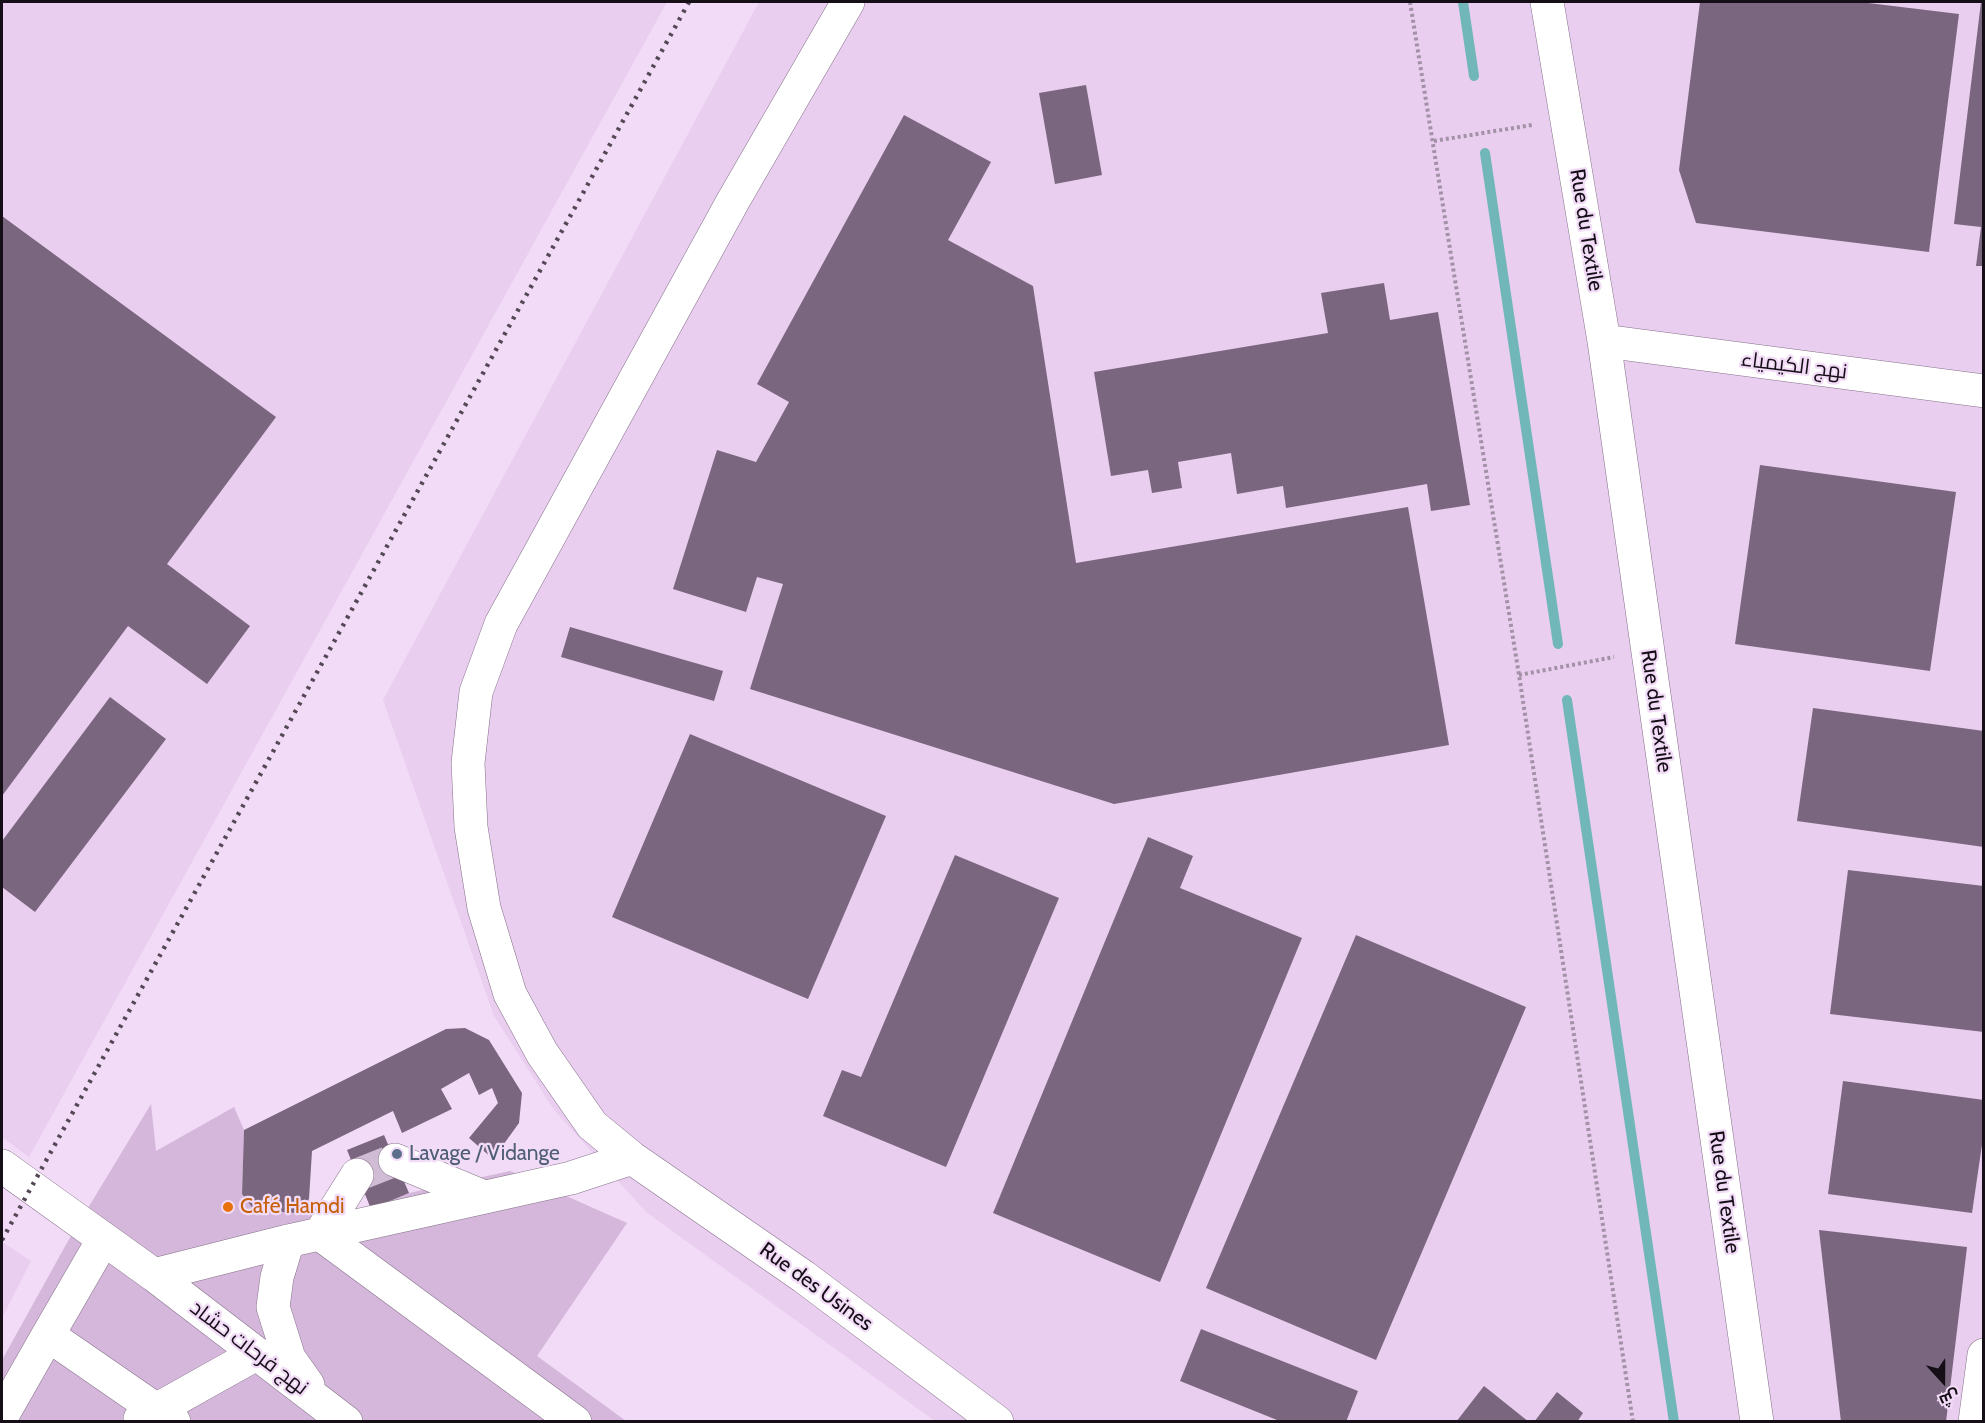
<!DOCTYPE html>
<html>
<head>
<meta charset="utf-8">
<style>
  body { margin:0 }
  #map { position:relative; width:1985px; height:1423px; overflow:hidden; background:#f2dbf7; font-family:Cabin,Cairo,sans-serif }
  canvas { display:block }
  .frame { position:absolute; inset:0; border:3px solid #150e17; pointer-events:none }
  .north { position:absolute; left:1913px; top:1351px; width:60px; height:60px; -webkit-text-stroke:4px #f2dbf7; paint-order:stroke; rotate:159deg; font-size:16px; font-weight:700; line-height:24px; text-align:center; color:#150e17 }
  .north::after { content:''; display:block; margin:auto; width:21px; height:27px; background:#150e17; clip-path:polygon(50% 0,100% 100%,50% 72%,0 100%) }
</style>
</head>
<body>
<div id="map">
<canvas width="1985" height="1423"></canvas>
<div class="frame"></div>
<div class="north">ش</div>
</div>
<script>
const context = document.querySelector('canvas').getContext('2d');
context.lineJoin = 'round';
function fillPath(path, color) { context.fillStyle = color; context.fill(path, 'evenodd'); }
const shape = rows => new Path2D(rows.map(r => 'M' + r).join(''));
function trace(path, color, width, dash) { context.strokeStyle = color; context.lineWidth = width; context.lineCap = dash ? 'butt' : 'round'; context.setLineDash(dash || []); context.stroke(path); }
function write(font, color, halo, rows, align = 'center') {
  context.font = font + ' Cabin,Cairo,sans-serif'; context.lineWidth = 4.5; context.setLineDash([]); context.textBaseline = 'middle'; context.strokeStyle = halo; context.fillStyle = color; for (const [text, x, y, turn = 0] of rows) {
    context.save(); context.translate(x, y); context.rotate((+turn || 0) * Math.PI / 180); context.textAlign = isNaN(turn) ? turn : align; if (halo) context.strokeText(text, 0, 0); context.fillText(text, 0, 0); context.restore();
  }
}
fillPath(shape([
  [2,2,667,2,29,1157,2,1137],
  [759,2,1983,2,1983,1421,935,1421,646,1212,554,1110,494,1016,383,700],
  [2,1242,31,1261,2,1318]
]), '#e9ceef');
fillPath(shape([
  [151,1104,156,1151,234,1107,244,1130,242,1194,254,1210,296,1213,309,1199,316,1222,371,1209,409,1193,510,1171,627,1223,537,1356,626,1421,2,1422,2,1360,68,1241]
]), '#d4b7da');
trace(shape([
  [1463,2,1474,76],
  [1485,153,1558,644],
  [1567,700,1674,1422]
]), '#71b7b9', 10);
fillPath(shape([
  [1700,2,1860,2,1959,14,1929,252,1696,223,1679,170],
  [1981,2,1984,2,1984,266,1976,266,1981,227,1954,224],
  [1086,85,1102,175,1055,184,1039,93],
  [904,115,991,162,948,240,1033,286,1076,563,1408,507,1449,745,1114,804,750,689,783,584,757,577,746,612,673,589,717,450,756,462,789,402,757,384],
  [2,216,276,417,167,564,250,626,207,684,128,626,2,796],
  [1384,283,1390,320,1438,312,1470,505,1431,511,1427,484,1286,508,1283,486,1237,494,1231,453,1178,462,1182,488,1152,493,1148,470,1111,476,1094,372,1328,333,1321,293],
  [1760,465,1956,492,1930,671,1735,644],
  [570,627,723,671,714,701,561,657],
  [110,697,166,739,35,912,2,887,2,841],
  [1813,708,1984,731,1984,847,1797,821],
  [690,734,886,816,808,999,612,917],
  [1148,837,1193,856,1180,888,1302,938,1160,1282,993,1213],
  [955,855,1059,898,946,1167,823,1116,842,1070,861,1077],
  [1848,870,1984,886,1984,1032,1830,1014],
  [1356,935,1526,1007,1376,1360,1206,1288],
  [465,1028,489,1040,522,1093,519,1123,493,1159,469,1138,498,1103,492,1088,479,1095,469,1073,441,1089,452,1109,402,1133,393,1111,312,1151,309,1199,296,1213,254,1210,242,1194,244,1130,446,1029],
  [1843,1081,1984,1100,1984,1131,1972,1213,1828,1194],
  [384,1135,409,1193,371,1209,347,1150],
  [1819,1230,1967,1247,1946,1422,1841,1422],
  [1201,1329,1358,1391,1346,1422,1282,1422,1180,1381],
  [1484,1386,1529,1422,1456,1422],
  [1557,1392,1583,1413,1577,1422,1534,1422]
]), '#7a667e');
trace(shape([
  [357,1175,395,1160]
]), '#d1bcd5', 33, [33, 16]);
const minor = shape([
  [848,2,733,201,501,624,476,692,468,763,471,827,484,908,510,994,542,1053,592,1125,632,1158,804,1277,997,1422],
  [1547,2,1604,341,1757,1422],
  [1604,341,1984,391],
  [395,1160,484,1197],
  [2,1166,154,1275,346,1422],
  [357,1175,320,1234,575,1422],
  [288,1241,277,1277,273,1307,289,1358,308,1385],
  [154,1275,288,1241,571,1178,632,1158],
  [48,1335,103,1240],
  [2,1416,48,1335,174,1422],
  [140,1419,256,1354],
  [1975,1422,1984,1355]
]);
trace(minor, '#86718a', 34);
trace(shape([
  [1410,2,1519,675,1633,1422],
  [1434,141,1532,125],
  [1519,675,1614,657]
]), '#a392a7', 4, [3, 3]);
trace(minor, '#fff', 33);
trace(shape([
  [2,1240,689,2]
]), '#544856', 4.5, [3, 6]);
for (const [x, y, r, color] of [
  [397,1154,6,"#5c6f8a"],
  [228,1207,6,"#e8710a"]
]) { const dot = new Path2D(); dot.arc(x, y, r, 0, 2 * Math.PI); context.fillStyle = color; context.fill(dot); trace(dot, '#f2dbf7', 2); }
write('21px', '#150e17', '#f2dbf7', [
  ["Rue du Textile",1586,230,81],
  ["نهج الكيمياء",1794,366,7],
  ["Rue du Textile",1656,711,82],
  ["Rue du Textile",1724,1192,82],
  ["Rue des Usines",816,1287,36],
  ["نهج فرحات حشاد",249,1348,37]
]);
write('21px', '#4e5e75', '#f2dbf7', [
  ["Lavage / Vidange",409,1154]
], 'left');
write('21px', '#c56008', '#f2dbf7', [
  ["Café Hamdi",240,1207]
], 'left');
</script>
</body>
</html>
